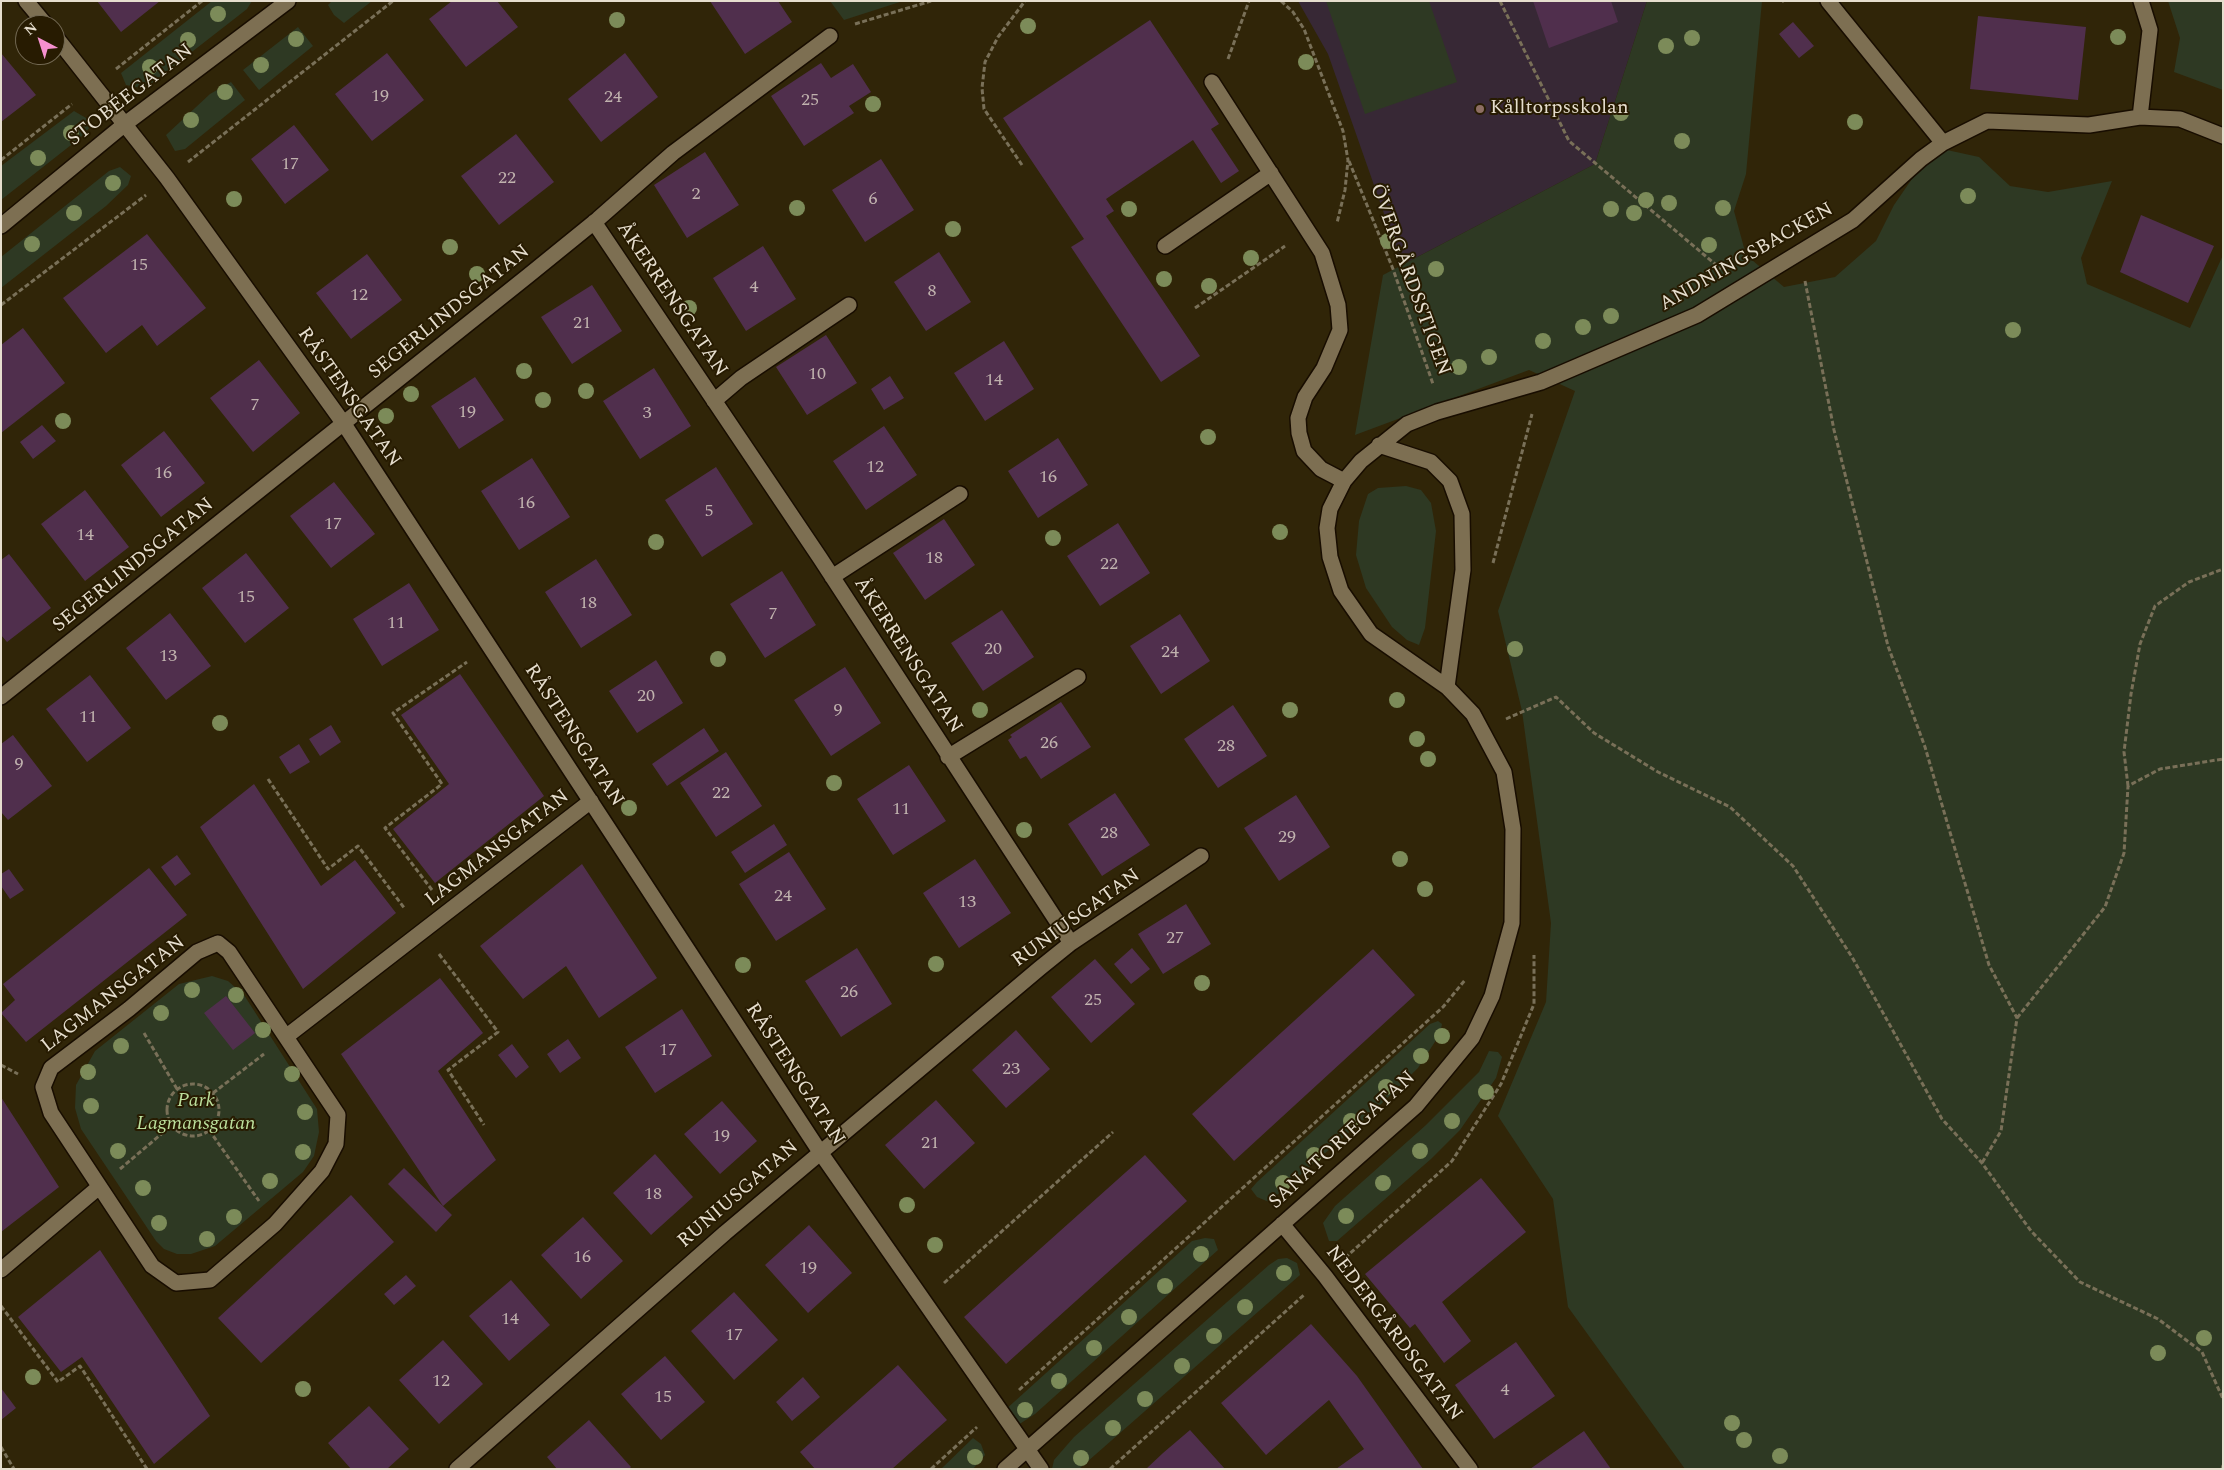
<!DOCTYPE html>
<html>
<head>
<meta charset="utf-8">
<style>
  body { margin:0 }
  #map { position:relative; width:2224px; height:1470px; overflow:hidden; background:#302508; font-family:Spectral,serif }
  canvas { display:block }
  .frame { position:absolute; inset:0; border:2px solid #e6dece; pointer-events:none }
  .north { position:absolute; left:15px; top:15px; width:50px; height:50px; box-sizing:border-box; background:#271b01; border:1px solid #736953; border-radius:50%; rotate:320deg; font-size:14px; font-weight:700; line-height:20px; text-align:center; color:#e6dece }
  .north::after { content:''; display:block; margin:auto; width:18px; height:22px; background:#f690cf; clip-path:polygon(50% 0,100% 100%,50% 72%,0 100%) }
</style>
</head>
<body>
<div id="map">
<canvas width="2224" height="1470"></canvas>
<div class="frame"></div>
<div class="north">N</div>
</div>
<script>
const context = document.querySelector('canvas').getContext('2d');
context.lineJoin = 'round';
function fillPath(path, color) { context.fillStyle = color; context.fill(path, 'evenodd'); }
const shape = rows => new Path2D(rows.map(r => 'M' + r).join(''));
function trace(path, color, width, dash) { context.strokeStyle = color; context.lineWidth = width; context.lineCap = dash ? 'butt' : 'round'; context.setLineDash(dash || []); context.stroke(path); }
function write(font, color, halo, rows, align = 'center') {
  context.font = font + ' Spectral,serif'; context.lineWidth = 4; context.setLineDash([]); context.textBaseline = 'middle'; context.strokeStyle = halo; context.fillStyle = color; for (const [text, x, y, turn = 0] of rows) {
    context.save(); context.translate(x, y); context.rotate((+turn || 0) * Math.PI / 180); context.textAlign = isNaN(turn) ? turn : align; if (halo) context.strokeText(text, 0, 0); context.fillText(text, 0, 0); context.restore();
  }
}
fillPath(shape([
  [1298,1,1647,1,1595,164,1402,265,1328,54]
]), '#372835');
fillPath(shape([
  [212,1,252,1,247,9,152,83,141,88,126,85,121,73],
  [332,1,372,1,344,23,334,15,328,5],
  [830,1,903,1,844,20],
  [1326,1,1429,1,1457,82,1365,114],
  [1647,1,1762,1,1746,174,1734,211,1746,255,1784,287,1835,277,1876,241,1894,205,1916,173,1947,150,1979,157,2010,186,2048,192,2112,181,2081,258,2087,284,2190,328,2223,255,2223,1469,1685,1469,1568,1307,1553,1199,1498,1116,1546,1002,1551,923,1522,711,1498,611,1575,391,1529,370,1355,435,1383,275,1595,164],
  [2168,1,2223,1,2223,90,2174,72,2180,38],
  [298,27,313,46,259,90,243,70],
  [231,82,245,100,185,149,175,151,166,135,210,94],
  [74,111,86,118,92,125,80,138,1,200,1,166],
  [120,167,131,176,128,185,106,206,1,288,1,257,109,171],
  [1406,486,1421,490,1431,503,1436,531,1425,628,1419,645,1407,640,1392,627,1366,588,1356,555,1359,521,1368,494,1378,488],
  [212,976,228,981,244,995,317,1109,319,1132,314,1156,303,1172,215,1246,191,1254,177,1254,164,1249,156,1241,81,1129,75,1108,76,1085,95,1051,179,984],
  [1438,1021,1442,1024,1440,1034,1418,1068,1376,1109,1269,1202,1257,1197,1251,1189,1257,1182,1430,1024],
  [1489,1051,1498,1052,1502,1057,1496,1078,1460,1130,1431,1159,1337,1241,1329,1241,1323,1223,1335,1206,1426,1125,1479,1072],
  [1205,1238,1214,1239,1218,1250,1035,1414,1018,1425,1004,1411,1192,1241],
  [1287,1258,1297,1263,1300,1275,1079,1469,1052,1469,1054,1460,1074,1437,1269,1265,1278,1259],
  [973,1438,981,1444,985,1455,973,1469,941,1469]
]), '#2e3923');
fillPath(shape([
  [97,1,160,1,121,32],
  [452,1,497,1,518,27,466,67,429,19],
  [710,1,778,1,792,22,745,54],
  [1533,1,1611,1,1618,22,1549,48],
  [1978,16,2086,27,2078,100,1970,89],
  [1150,20,1219,124,1211,129,1239,171,1221,183,1193,140,1106,199,1114,211,1106,216,1200,356,1161,382,1071,247,1084,239,1003,118],
  [1793,22,1814,46,1799,58,1779,34],
  [1,53,36,95,1,122],
  [387,53,424,100,372,141,335,94],
  [625,53,658,97,601,142,568,99],
  [821,63,831,78,853,64,871,92,849,106,854,113,804,146,771,96],
  [294,125,329,170,285,204,251,159],
  [516,134,554,182,499,225,461,176],
  [705,152,739,205,687,238,654,185],
  [881,159,914,210,865,242,832,190],
  [2141,215,2214,246,2188,303,2120,272],
  [147,234,206,308,157,346,142,325,106,353,63,298],
  [763,246,796,299,746,331,713,278],
  [939,252,971,302,926,331,894,282],
  [367,254,402,300,351,339,316,293],
  [592,285,622,331,572,364,541,317],
  [23,328,65,383,1,433,1,345],
  [826,335,857,383,807,415,776,367],
  [1004,341,1034,389,985,421,954,373],
  [259,360,300,413,253,452,210,398],
  [654,368,691,426,640,459,603,401],
  [890,376,904,398,884,410,871,389],
  [475,377,504,420,459,449,431,406],
  [42,425,56,441,33,459,20,442],
  [884,426,917,475,866,510,833,461],
  [164,431,205,483,161,517,121,465],
  [1058,438,1088,485,1038,518,1008,471],
  [532,458,570,517,519,550,481,491],
  [716,467,753,524,702,557,665,500],
  [334,482,375,534,331,568,290,516],
  [85,490,129,547,85,581,41,524],
  [944,519,975,565,925,600,893,553],
  [1118,523,1150,573,1100,606,1067,556],
  [246,553,289,608,245,643,202,588],
  [9,554,51,608,7,642,1,635,1,560],
  [596,559,632,615,581,648,545,592],
  [782,571,816,625,765,658,730,604],
  [409,583,439,630,382,666,353,619],
  [1002,610,1034,657,983,691,951,643],
  [170,613,211,666,166,700,126,648],
  [1180,614,1210,661,1161,694,1130,646],
  [656,660,683,703,637,733,609,691],
  [845,667,881,723,831,756,794,700],
  [460,674,544,796,435,883,393,829,449,784,401,715],
  [90,675,131,728,87,762,46,709],
  [1061,702,1091,747,1041,779,1026,756,1020,759,1008,740,1012,737,1010,735],
  [1233,705,1267,756,1218,788,1184,739],
  [331,725,341,742,320,756,309,739],
  [704,728,719,751,667,786,652,764],
  [13,735,52,786,8,820,1,812,1,744],
  [299,744,310,762,290,774,279,757],
  [726,752,762,806,716,837,680,783],
  [909,765,946,821,893,855,857,799],
  [254,784,321,886,355,860,396,913,303,989,200,827],
  [1115,793,1150,845,1102,876,1068,824],
  [1296,795,1330,847,1279,881,1244,828],
  [774,824,787,845,745,873,731,852],
  [789,852,826,909,776,941,739,884],
  [177,855,191,874,175,886,161,867],
  [975,859,1011,913,959,948,923,893],
  [582,864,657,978,599,1018,566,966,523,999,480,946],
  [149,868,187,915,26,1042,1,1013,15,1000,3,984],
  [9,869,24,890,10,899,1,886,1,874],
  [1186,904,1211,944,1163,974,1138,934],
  [857,948,892,1004,841,1037,805,981],
  [1132,948,1150,969,1131,984,1114,964],
  [1373,949,1415,995,1234,1161,1192,1114],
  [1095,959,1135,1004,1091,1043,1051,997],
  [440,978,483,1033,438,1071,496,1160,443,1206,341,1054],
  [226,996,255,1033,233,1050,204,1013],
  [682,1009,712,1056,655,1093,625,1047],
  [1016,1030,1050,1069,1006,1108,972,1070],
  [568,1039,581,1058,560,1073,547,1054],
  [512,1044,529,1067,516,1078,498,1055],
  [1,1097,59,1187,1,1232],
  [936,1100,975,1143,924,1189,885,1145],
  [722,1101,757,1141,720,1174,684,1134],
  [655,1154,693,1197,651,1235,613,1193],
  [1145,1155,1187,1201,1006,1364,964,1317],
  [404,1168,452,1215,436,1232,388,1184],
  [1481,1178,1526,1232,1442,1302,1471,1341,1444,1363,1415,1324,1410,1328,1365,1274],
  [351,1195,394,1242,261,1363,218,1318],
  [583,1217,623,1261,581,1299,541,1255],
  [809,1225,852,1273,808,1313,765,1265],
  [100,1250,210,1416,154,1464,82,1357,61,1372,18,1317],
  [406,1275,416,1286,394,1305,384,1294],
  [511,1280,550,1325,509,1361,469,1316],
  [734,1292,778,1340,734,1380,691,1331],
  [1311,1324,1357,1376,1423,1469,1336,1469,1364,1449,1329,1400,1266,1455,1221,1403],
  [443,1340,483,1384,439,1424,399,1380],
  [1516,1342,1555,1396,1494,1439,1455,1385],
  [665,1356,705,1402,661,1440,621,1394],
  [898,1365,947,1420,892,1469,815,1469,800,1452],
  [803,1377,820,1397,792,1421,776,1402],
  [1,1388,16,1408,1,1420],
  [369,1406,409,1449,387,1469,351,1469,328,1443],
  [589,1420,631,1467,629,1469,557,1469,547,1457],
  [1190,1430,1225,1469,1146,1469,1163,1453],
  [1584,1431,1611,1469,1530,1469]
]), '#502f4d');
const minor = shape([
  [26,1,46,25],
  [1828,1,1943,143],
  [55,36,167,178,344,424,820,1152,1041,1469],
  [1212,82,1322,253,1338,305,1340,330,1324,368,1305,397,1298,418,1299,433,1304,451,1321,469,1344,481],
  [2140,117,2150,30,2141,1],
  [594,222,820,558,1071,943],
  [1,226,125,124,288,1],
  [1165,246,1271,173],
  [714,401,741,378,849,305],
  [1379,445,1431,462,1450,481,1462,514,1463,570,1447,687],
  [832,577,960,494],
  [1,697,529,275,598,219,673,153,830,36],
  [948,757,1078,677],
  [218,943,229,952,338,1115,336,1144,322,1171,275,1224,210,1280,176,1283,152,1266,51,1113,43,1087,51,1068,129,1009,197,952,218,943],
  [287,1036,591,801],
  [1282,1224,1325,1276,1470,1469],
  [1,1270,99,1187],
  [457,1469,725,1233,1040,968,1071,943,1201,856],
  [1005,1469,1416,1106,1472,1038,1492,996,1512,923,1513,829,1504,772,1473,714,1447,687,1371,634,1341,591,1330,557,1327,528,1330,509,1344,481,1361,461,1407,424,1437,412,1541,382,1697,315,1853,220,1921,159,1943,143,1987,121,2089,125,2140,117,2180,119,2223,136]
]);
trace(minor, '#180d00', 18);
trace(shape([
  [1281,1,1293,12,1304,29,1343,131,1348,160,1345,190,1337,223],
  [1500,1,1569,141,1721,269],
  [1783,1,1784,2],
  [855,24,931,1],
  [1228,59,1249,1],
  [116,69,202,1],
  [1,160,72,104],
  [1349,161,1393,269,1433,384],
  [188,162,393,1],
  [1022,165,984,109,982,88,985,62,998,37,1025,1],
  [1805,281,1834,430,1888,646,1925,747,1989,965,2017,1018,2001,1131,1982,1163],
  [1,305,146,195],
  [1195,308,1285,246],
  [1493,563,1532,414],
  [1506,719,1556,697,1594,733,1658,772,1730,807,1793,866,1852,957,1942,1119,1982,1163,2031,1231,2080,1282,2158,1319,2202,1352,2223,1399],
  [268,779,328,869,358,846,405,909],
  [2128,786,2124,752,2131,694,2140,644,2155,606,2189,582,2223,569],
  [432,890,385,828,442,784,393,713,467,662],
  [439,954,498,1032,448,1070,484,1125],
  [2017,1018,2105,907,2124,853,2128,786,2160,769,2223,759],
  [144,1033,177,1089],
  [1,1065,18,1074],
  '167 1110a26 26 0 1 1 52 0a26 26 0 1 1-52 0Z',
  [213,1093,264,1054],
  [209,1130,259,1201],
  [120,1169,172,1125],
  [1345,1258,1452,1161,1501,1084,1534,1004,1534,955],
  [944,1283,1113,1132],
  [1,1306,58,1382,80,1366,147,1469],
  [1019,1390,1443,1007,1465,980],
  [1,1447,14,1469],
  [931,1469,977,1427],
  [1110,1469,1305,1294],
  [2222,1469,2223,1465]
]), '#797058', 3, [5, 2.5]);
trace(minor, '#7d6f52', 15);
context.fillStyle = '#7c8b59';
for (const [x, y] of [
  [218,14],
  [617,20],
  [1028,26],
  [2118,37],
  [1692,38],
  [296,39],
  [188,40],
  [1666,46],
  [1306,62],
  [261,65],
  [150,67],
  [225,92],
  [873,104],
  [1621,113],
  [191,120],
  [1855,122],
  [71,133],
  [1682,141],
  [38,158],
  [113,183],
  [1968,196],
  [234,199],
  [1646,200],
  [1669,203],
  [797,208],
  [1723,208],
  [1129,209],
  [1611,209],
  [74,213],
  [1634,213],
  [953,229],
  [1388,241],
  [32,244],
  [1709,245],
  [450,247],
  [1251,258],
  [1436,269],
  [477,274],
  [1164,279],
  [1209,286],
  [689,308],
  [1611,316],
  [1583,327],
  [2013,330],
  [1543,341],
  [1489,357],
  [1459,367],
  [524,371],
  [586,391],
  [411,394],
  [543,400],
  [386,416],
  [63,421],
  [1208,437],
  [1280,532],
  [1053,538],
  [656,542],
  [1515,649],
  [718,659],
  [1397,700],
  [980,710],
  [1290,710],
  [220,723],
  [1417,739],
  [1428,759],
  [834,783],
  [629,808],
  [1024,830],
  [1400,859],
  [1425,889],
  [936,964],
  [743,965],
  [1202,983],
  [192,990],
  [236,995],
  [161,1013],
  [263,1030],
  [1442,1036],
  [121,1046],
  [1421,1056],
  [88,1072],
  [292,1074],
  [1386,1087],
  [1486,1092],
  [91,1106],
  [305,1112],
  [1351,1121],
  [1452,1121],
  [118,1151],
  [1420,1151],
  [303,1152],
  [1314,1155],
  [270,1181],
  [1283,1183],
  [1383,1183],
  [143,1188],
  [907,1205],
  [1346,1216],
  [234,1217],
  [159,1223],
  [207,1239],
  [935,1245],
  [1201,1254],
  [1284,1273],
  [1165,1286],
  [1245,1307],
  [1129,1317],
  [1214,1336],
  [2204,1338],
  [1094,1348],
  [2158,1353],
  [1182,1366],
  [33,1377],
  [1059,1381],
  [303,1389],
  [1145,1399],
  [1025,1410],
  [1732,1423],
  [1113,1428],
  [1744,1440],
  [1780,1456],
  [975,1457],
  [1081,1458]
]) { context.beginPath(); context.arc(x, y, 8, 0, 2 * Math.PI); context.fill(); }
for (const [x, y, r, color] of [
  [1480,109,5,"#8d6e63"]
]) { const dot = new Path2D(); dot.arc(x, y, r, 0, 2 * Math.PI); context.fillStyle = color; context.fill(dot); trace(dot, '#271b01', 2); }
write('18px', '#c0b2ae', null, [
  ["19",380,97],
  ["24",613,98],
  ["25",810,101],
  ["17",290,165],
  ["22",507,179],
  ["2",696,195],
  ["6",873,200],
  ["15",139,266],
  ["4",754,288],
  ["8",932,292],
  ["12",359,296],
  ["21",582,324],
  ["10",817,375],
  ["14",994,381],
  ["7",255,406],
  ["19",467,413],
  ["3",647,414],
  ["12",875,468],
  ["16",163,474],
  ["16",1048,478],
  ["16",526,504],
  ["5",709,512],
  ["17",333,525],
  ["14",85,536],
  ["18",934,559],
  ["22",1109,565],
  ["15",246,598],
  ["18",588,604],
  ["7",773,615],
  ["11",396,624],
  ["20",993,650],
  ["24",1170,653],
  ["13",168,657],
  ["20",646,697],
  ["9",838,711],
  ["11",88,718],
  ["26",1049,744],
  ["28",1226,747],
  ["9",19,765],
  ["22",721,794],
  ["11",901,810],
  ["28",1109,834],
  ["29",1287,838],
  ["24",783,897],
  ["13",967,903],
  ["27",1175,939],
  ["26",849,993],
  ["25",1093,1001],
  ["17",668,1051],
  ["23",1011,1070],
  ["19",721,1137],
  ["21",930,1144],
  ["18",653,1195],
  ["16",582,1258],
  ["19",808,1269],
  ["14",510,1320],
  ["17",734,1336],
  ["12",441,1382],
  ["4",1505,1391],
  ["15",663,1398]
]);
write('20px', '#e6dece', '#271b01', [
  ["STOBÉEGATAN",131,96,-38],
  ["ANDNINGSBACKEN",1747,258,-30],
  ["ÖVERGÅRDSSTIGEN",1409,280,70],
  ["ÅKERRENSGATAN",671,300,56],
  ["SEGERLINDSGATAN",450,313,-39],
  ["RÅSTENSGATAN",348,398,55],
  ["SEGERLINDSGATAN",134,566,-39],
  ["ÅKERRENSGATAN",907,656,57],
  ["RÅSTENSGATAN",573,736,57],
  ["LAGMANSGATAN",498,849,-38],
  ["RUNIUSGATAN",1077,919,-36],
  ["LAGMANSGATAN",114,995,-38],
  ["RÅSTENSGATAN",794,1075,57],
  ["SANATORIEGATAN",1343,1141,-43],
  ["RUNIUSGATAN",739,1195,-41],
  ["NEDERGÅRDSGATAN",1393,1334,53]
]);
write('20px', '#e6dece', '#271b01', [
  ["Kålltorpsskolan",1490,109]
], 'left');
write('italic 20px', '#bbdf9b', '#271b01', [
  ["Park",196,1102],
  ["Lagmansgatan",196,1125]
]);
</script>
</body>
</html>
